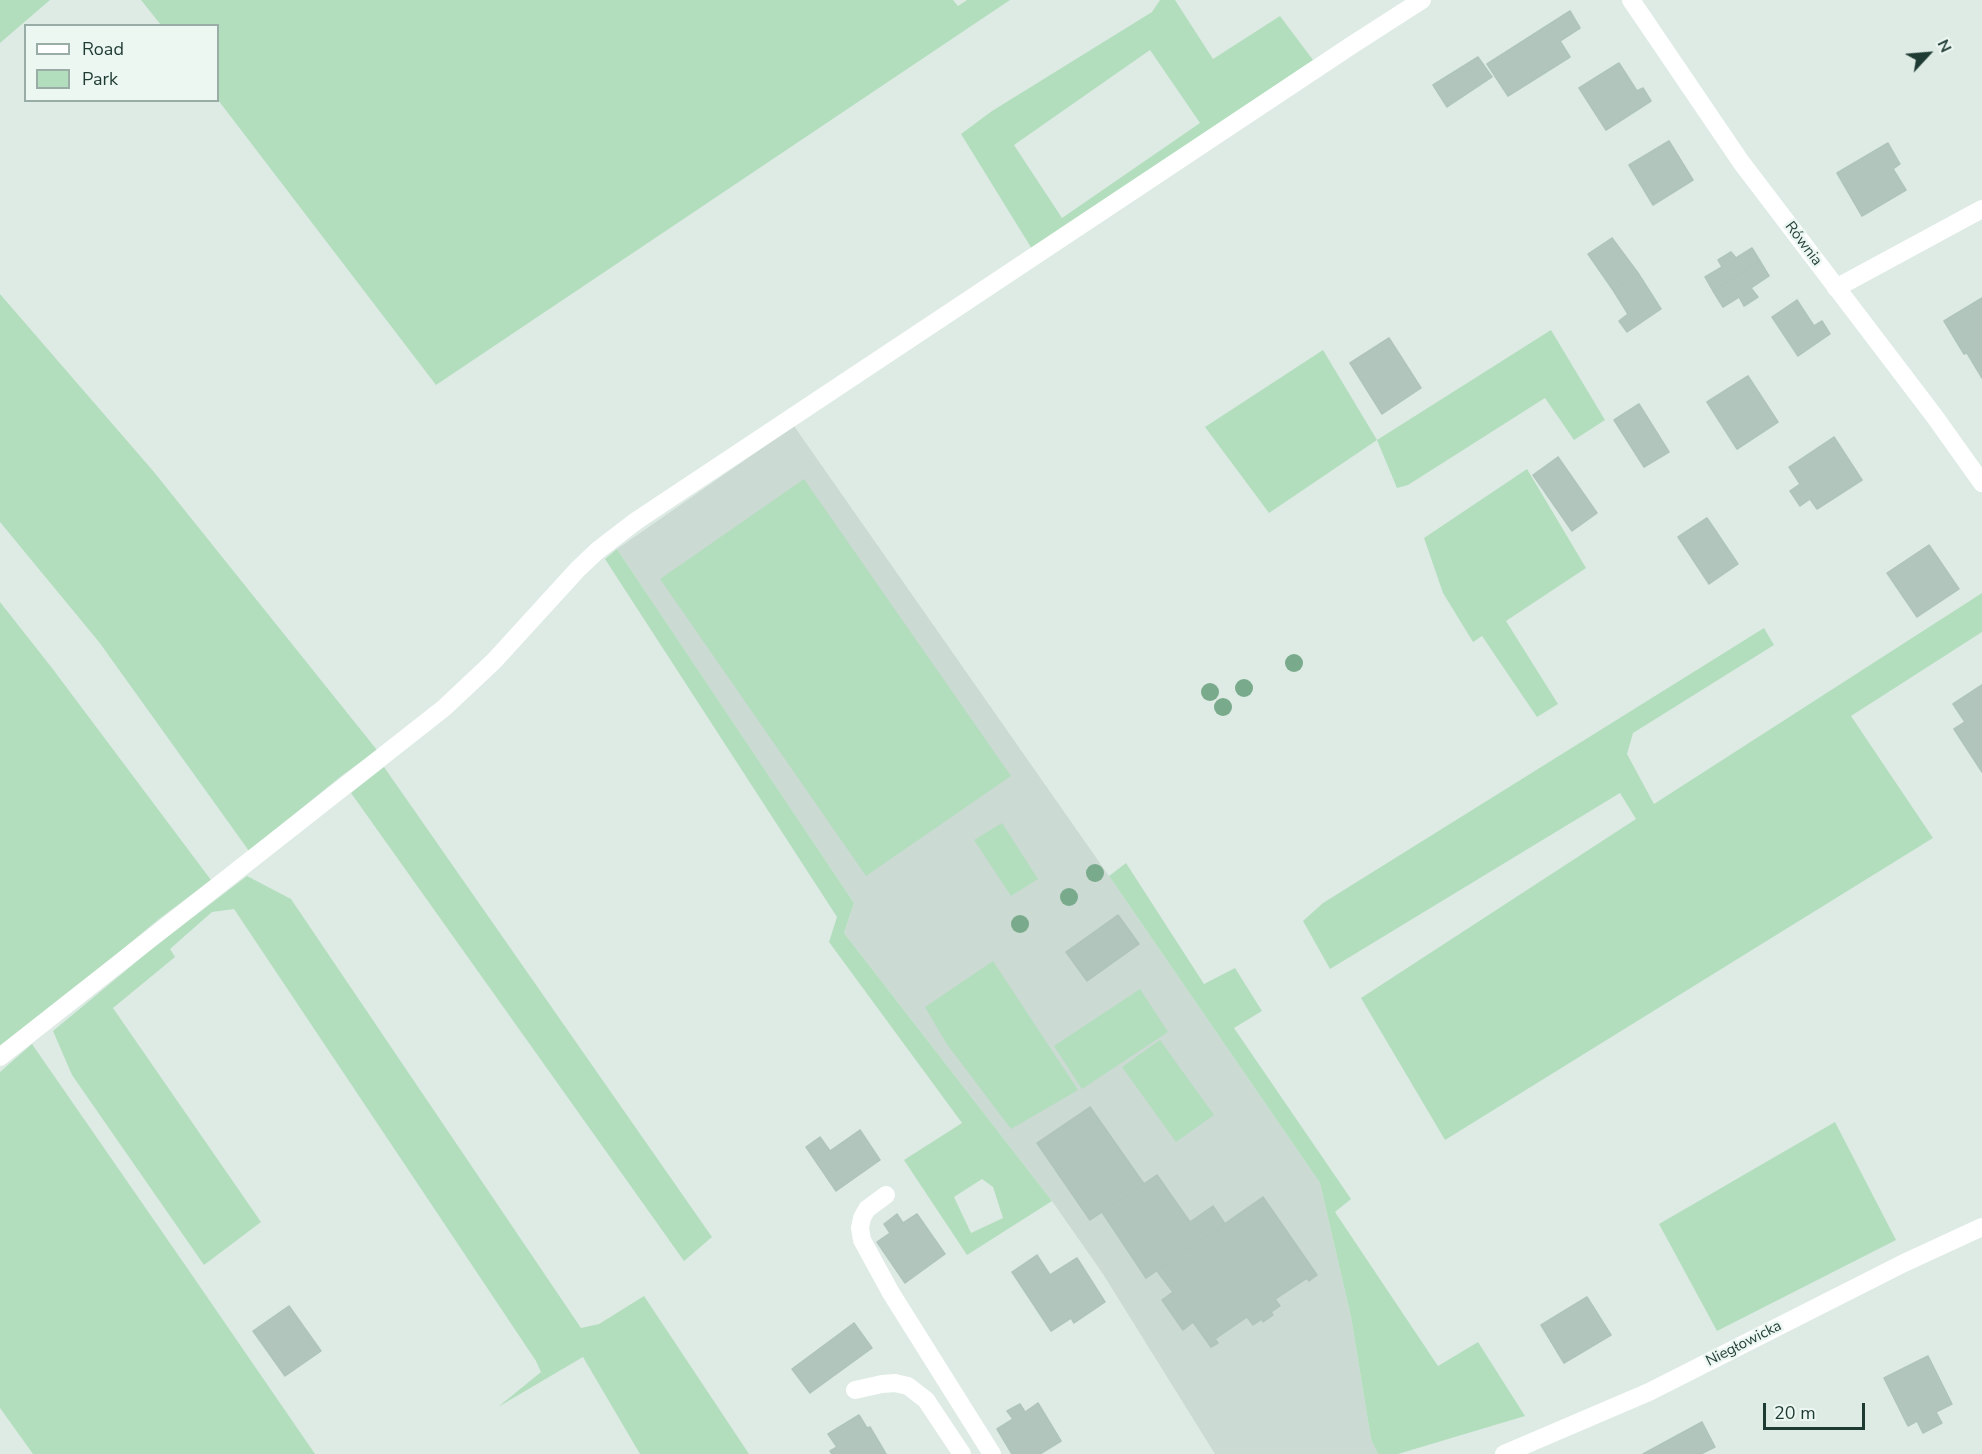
<!DOCTYPE html>
<html>
<head>
<meta charset="utf-8">
<style>
  body { margin:0 }
  #map { position:relative; width:1982px; height:1454px; overflow:hidden; background:#ddebe4; font-family:"Nunito Sans",sans-serif }
  canvas { display:block }
  .legend { position:absolute; left:24px; top:24px; width:195px; height:78px; box-sizing:border-box; background:#edf7f2; border:2px solid #9aaca6; margin:0; padding:8px 10px; list-style:none; font-size:18px; color:#1e3b33 }
  .legend li { display:flex; align-items:center; gap:12px; height:30px }
  .legend b { width:30px; border:2px solid #9aaca6 }
  .north { position:absolute; left:1898px; top:24px; width:60px; height:60px; -webkit-text-stroke:4px #edf7f2; paint-order:stroke; rotate:64deg; font-size:16px; font-weight:700; line-height:24px; text-align:center; color:#1e3b33 }
  .north::after { content:''; display:block; margin:auto; width:21px; height:27px; background:#1e3b33; clip-path:polygon(50% 0,100% 100%,50% 72%,0 100%) }
  .scale { position:absolute; left:1763px; top:1403px; width:102px; height:27px; box-sizing:border-box; border:3px solid #1e3b33; border-top:0; padding-left:8px; font-size:18px; line-height:21px; white-space:nowrap; color:#1e3b33; -webkit-text-stroke:4px #edf7f2; paint-order:stroke }
</style>
</head>
<body>
<div id="map">
<canvas width="1982" height="1454"></canvas>
<ul class="legend">
<li><b style="height:8px;background:#fff"></b>Road</li>
<li><b style="height:16px;background:#b3debe"></b>Park</li>
</ul>
<div class="north">N</div>
<div class="scale">20 m</div>
</div>
<script>
const context = document.querySelector('canvas').getContext('2d');
context.lineJoin = 'round';
function fillPath(path, color) { context.fillStyle = color; context.fill(path, 'evenodd'); }
const shape = rows => new Path2D(rows.map(r => 'M' + r).join(''));
function trace(path, color, width, dash) { context.strokeStyle = color; context.lineWidth = width; context.lineCap = dash ? 'butt' : 'round'; context.setLineDash(dash || []); context.stroke(path); }
function write(font, color, halo, rows, align = 'center') {
  context.font = font + ' "Nunito Sans",sans-serif'; context.lineWidth = 5; context.setLineDash([]); context.textBaseline = 'middle'; context.strokeStyle = halo; context.fillStyle = color; for (const [text, x, y, turn = 0] of rows) {
    context.save(); context.translate(x, y); context.rotate((+turn || 0) * Math.PI / 180); context.textAlign = isNaN(turn) ? turn : align; if (halo) context.strokeText(text, 0, 0); context.fillText(text, 0, 0); context.restore();
  }
}
fillPath(shape([
  [794,426,1109,876,1320,1183,1351,1317,1371,1439,1378,1454,1215,1454,1103,1274,1052,1201,844,933,854,903,617,549]
]), '#cbdad3');
fillPath(shape([
  [0,0,50,0,0,43],
  [141,0,953,0,958,6,967,0,1010,0,436,385,218,100,218,26,161,25],
  [1160,0,1175,0,1213,59,1280,16,1313,60,1032,249,961,134,992,111,1152,12],
  [1150,50,1200,123,1062,218,1014,145],
  [0,294,154,472,377,750,340,777,249,851,99,642,0,522],
  [1551,330,1605,420,1574,440,1545,398,1408,485,1397,488,1377,440,1269,513,1205,427,1323,350,1377,440],
  [1527,469,1586,568,1506,621,1558,704,1537,717,1482,636,1473,642,1443,593,1424,538],
  [804,479,1011,776,866,876,660,579],
  [617,549,854,903,844,933,1052,1201,967,1255,904,1160,962,1123,829,942,837,917,605,559],
  [982,1179,993,1187,1003,1218,971,1233,954,1197],
  [1982,593,1982,632,1851,716,1933,838,1445,1140,1361,998,1636,819,1620,793,1330,969,1303,921,1323,903,1764,628,1774,645,1633,733,1627,754,1654,804],
  [0,602,52,668,211,880,159,919,0,1051],
  [384,767,712,1237,684,1261,351,793],
  [1002,823,1038,879,1011,896,974,840],
  [1126,863,1204,984,1235,968,1262,1011,1234,1028,1351,1199,1335,1212,1438,1366,1478,1342,1525,1416,1398,1454,1378,1454,1371,1439,1351,1317,1320,1183,1109,876],
  [247,876,291,899,581,1328,599,1324,644,1296,749,1454,640,1454,583,1357,498,1407,541,1372,536,1361,234,909,212,912,170,949,175,957,113,1008,261,1222,204,1265,72,1075,53,1031,153,948],
  [993,961,1078,1090,1011,1129,946,1043,925,1007],
  [1140,989,1168,1032,1082,1089,1054,1046],
  [1160,1040,1214,1115,1176,1142,1122,1067],
  [32,1044,192,1275,315,1454,33,1454,0,1408,0,1072],
  [1835,1122,1896,1240,1717,1331,1659,1224]
]), '#b3debe');
const building = shape([
  [1570,11,1580,28,1560,41,1570,57,1508,96,1487,64,1570,11],
  [1478,57,1492,77,1447,107,1433,85,1478,57],
  [1619,63,1637,91,1643,88,1651,101,1606,130,1579,88,1619,63],
  [1669,141,1693,180,1653,205,1629,165,1669,141],
  [1888,143,1900,164,1893,169,1906,190,1862,216,1837,173,1888,143],
  [1612,238,1638,273,1613,290,1588,254,1612,238],
  [1752,248,1760,261,1713,291,1705,277,1722,267,1718,260,1731,252,1736,258,1752,248],
  [1760,261,1769,276,1751,288,1758,297,1744,306,1739,297,1723,307,1713,291,1760,261],
  [1638,273,1661,309,1627,332,1619,321,1628,314,1613,290,1638,273],
  [1982,298,1982,378,1967,353,1964,354,1944,321,1982,298],
  [1797,300,1814,326,1822,321,1830,334,1798,356,1772,317,1797,300],
  [1389,338,1421,388,1382,414,1350,363,1389,338],
  [1748,376,1778,422,1737,449,1707,402,1748,376],
  [1639,404,1669,452,1644,467,1614,420,1639,404],
  [1834,437,1862,480,1817,509,1810,499,1800,506,1790,491,1800,484,1789,467,1834,437],
  [1558,457,1597,513,1572,531,1533,475,1558,457],
  [1707,518,1738,564,1709,584,1678,537,1707,518],
  [1929,545,1959,589,1917,617,1887,573,1929,545],
  [1982,685,1982,772,1954,729,1965,722,1953,704,1982,685],
  [1118,915,1139,944,1087,981,1066,952,1118,915],
  [1090,1107,1144,1184,1090,1220,1037,1143,1090,1107],
  [860,1130,880,1160,836,1191,806,1147,820,1137,830,1151,860,1130],
  [1157,1175,1190,1222,1213,1206,1225,1224,1146,1278,1102,1212,1157,1175],
  [1263,1197,1317,1275,1309,1281,1307,1278,1275,1299,1280,1306,1271,1312,1273,1315,1263,1322,1262,1319,1253,1325,1247,1317,1215,1339,1218,1343,1211,1347,1193,1322,1183,1330,1162,1300,1173,1292,1157,1271,1263,1197],
  [897,1214,903,1223,917,1214,945,1254,905,1283,877,1242,890,1233,884,1224,897,1214],
  [1037,1255,1050,1275,1077,1258,1105,1302,1074,1323,1071,1318,1051,1331,1012,1272,1037,1255],
  [1587,1297,1611,1335,1564,1363,1541,1325,1587,1297],
  [289,1306,321,1351,285,1376,253,1331,289,1306],
  [854,1323,872,1348,810,1393,792,1369,854,1323],
  [1928,1356,1952,1404,1936,1412,1942,1423,1923,1433,1917,1421,1908,1426,1884,1378,1928,1356],
  [1038,1403,1061,1441,1040,1454,1012,1454,997,1429,1013,1419,1007,1411,1020,1404,1025,1412,1038,1403],
  [859,1415,867,1428,870,1427,886,1454,832,1454,830,1451,837,1447,828,1434,859,1415],
  [1702,1422,1715,1447,1701,1454,1643,1454,1702,1422]
]);
fillPath(building, '#b2c5bd');
trace(building, '#afc4bb', 1.5);
trace(shape([
  [1836,288,1982,209],
  [886,1195,867,1209,862,1218,860,1228,862,1240,891,1293,992,1454],
  [855,1390,882,1384,895,1383,908,1386,926,1400,962,1454]
]), '#fff', 18);
trace(shape([
  [1631,0,1741,162,1935,417,1982,483],
  [0,1057,444,708,494,661,578,569,597,551,636,521,1352,45,1422,0]
]), '#fff', 18);
trace(shape([
  [1504,1454,1649,1392,1904,1263,1982,1227]
]), '#fff', 18);
context.fillStyle = '#78aa8b';
for (const [x, y] of [
  [1294,663],
  [1244,688],
  [1210,692],
  [1223,707],
  [1095,873],
  [1069,897],
  [1020,924]
]) { context.beginPath(); context.arc(x, y, 9, 0, 2 * Math.PI); context.fill(); }
write('15px', '#1e3b33', '#edf7f2', [
  ["Równia",1803,244,53],
  ["Niegłowicka",1744,1344,-27]
]);
</script>
</body>
</html>
